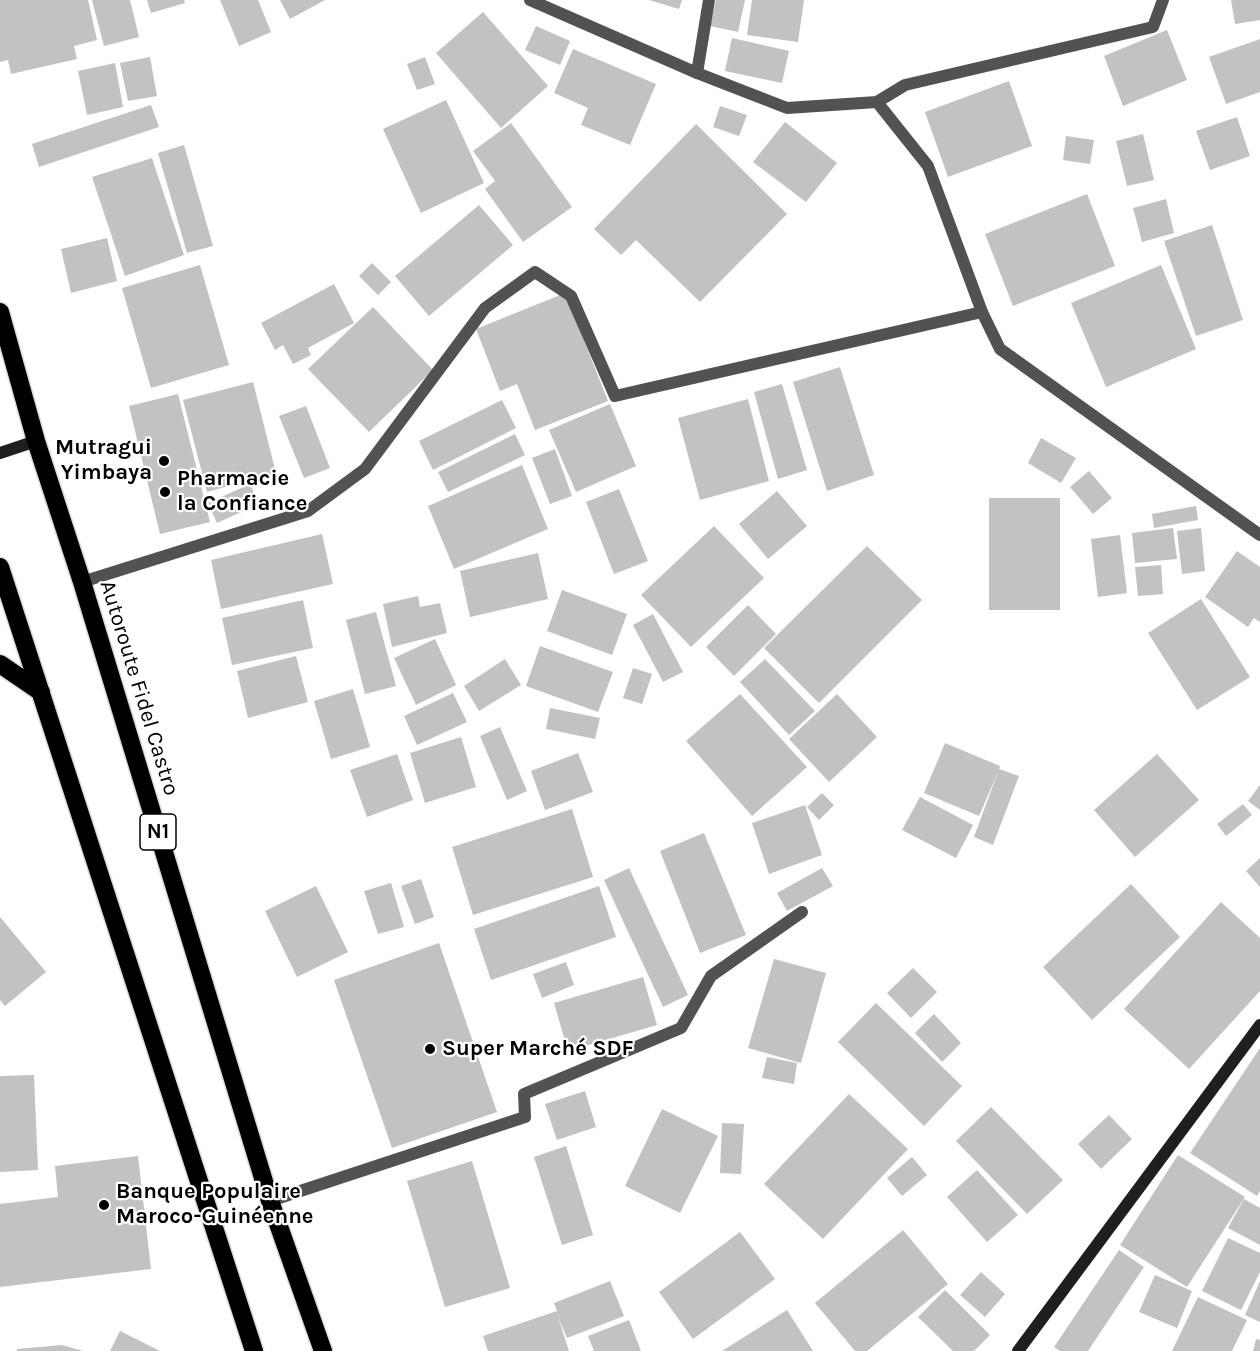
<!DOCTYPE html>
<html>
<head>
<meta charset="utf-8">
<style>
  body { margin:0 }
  canvas { display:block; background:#fff }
</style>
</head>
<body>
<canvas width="1260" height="1351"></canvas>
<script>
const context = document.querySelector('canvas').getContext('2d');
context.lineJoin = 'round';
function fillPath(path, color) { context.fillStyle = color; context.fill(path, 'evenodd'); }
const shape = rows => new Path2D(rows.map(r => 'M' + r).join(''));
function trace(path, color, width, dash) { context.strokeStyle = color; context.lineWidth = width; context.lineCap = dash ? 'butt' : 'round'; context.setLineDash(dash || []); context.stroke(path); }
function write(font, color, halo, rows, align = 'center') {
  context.font = font + ' Karla,sans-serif'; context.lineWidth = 4.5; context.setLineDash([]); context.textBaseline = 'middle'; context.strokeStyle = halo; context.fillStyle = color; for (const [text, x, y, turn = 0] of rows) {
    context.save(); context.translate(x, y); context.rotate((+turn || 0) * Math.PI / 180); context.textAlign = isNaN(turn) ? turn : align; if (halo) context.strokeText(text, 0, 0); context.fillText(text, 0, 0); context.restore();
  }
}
fillPath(shape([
  [0,0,88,0,97,40,74,46,77,59,11,74,8,60,0,62],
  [92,0,130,0,139,37,104,46],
  [147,0,184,0,185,3,151,13],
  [220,0,258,0,271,32,239,46],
  [280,0,325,0,290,19],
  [649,0,682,0,679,9],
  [716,0,745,0,738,32,710,26],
  [752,0,804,0,798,42,747,35],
  [1231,0,1260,0,1260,20,1235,24],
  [483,12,548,86,501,128,436,53],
  [536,26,570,41,560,65,525,50],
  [1167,30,1187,80,1123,106,1104,56],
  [732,38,789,51,782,83,725,71],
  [1260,39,1260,92,1226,104,1209,57],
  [573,49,656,84,630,145,581,125,588,108,554,93],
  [150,57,157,96,128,101,120,63],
  [425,57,435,84,417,90,407,64],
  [115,63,123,107,87,115,78,71],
  [1009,81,1032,146,948,177,925,112],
  [446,100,484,183,421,213,383,129],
  [151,105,159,127,39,167,32,144],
  [720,106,747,115,739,136,713,127],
  [1237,117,1250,156,1210,170,1196,131],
  [785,122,837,163,806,202,753,162],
  [511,123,572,207,523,242,485,189,495,181,473,151],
  [696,124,787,214,700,302,636,240,621,255,594,229],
  [1143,134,1154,180,1127,186,1116,141],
  [1066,136,1094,140,1090,164,1063,160],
  [184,145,213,246,187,253,158,153],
  [152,158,184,255,125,276,92,177],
  [1087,194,1115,266,1013,306,985,234],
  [1166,199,1174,233,1142,242,1133,208],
  [479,205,513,245,429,316,395,276],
  [1212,225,1243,320,1196,336,1164,241],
  [107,238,117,281,71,293,61,249],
  [372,263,391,282,378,295,359,276],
  [200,265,229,365,151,388,122,288],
  [1161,265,1196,349,1106,387,1071,303],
  [334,284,354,323,308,348,311,355,293,364,283,345,275,350,261,323],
  [565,293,608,401,535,430,517,384,500,391,476,329],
  [373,307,433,370,369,432,308,369],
  [840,367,874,475,827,491,793,382],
  [253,382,276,473,207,492,183,400],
  [782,384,807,470,778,479,754,392],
  [178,394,210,522,160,534,129,406],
  [748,399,769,481,700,500,678,418],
  [502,400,516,428,433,470,419,441],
  [610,404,636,466,576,492,549,430],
  [306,406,330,468,304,478,279,416],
  [515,434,525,455,448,492,438,472],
  [1041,438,1076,458,1061,483,1028,463],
  [555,449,572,496,550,504,532,458],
  [522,465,548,529,454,569,428,506],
  [1089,471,1112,498,1093,514,1070,487],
  [250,484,259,504,217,523,208,503],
  [619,489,648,561,614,574,586,502],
  [777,491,807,526,768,559,739,524],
  [989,498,1060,498,1060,610,989,610],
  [1196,506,1198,520,1154,528,1152,514],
  [714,526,764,578,691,647,641,595],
  [1173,528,1177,559,1135,563,1132,533],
  [1201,528,1205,571,1182,574,1177,531],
  [322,534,333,584,221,609,211,560],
  [1120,535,1127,593,1098,597,1091,539],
  [867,546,922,600,819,703,764,648],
  [1237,551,1260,567,1260,622,1254,618,1248,627,1205,597],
  [538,553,548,599,470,617,460,571],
  [1161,565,1163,594,1138,596,1135,567],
  [562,590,627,614,612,655,547,631],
  [418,596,420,607,440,603,447,633,392,647,383,604],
  [1201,599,1250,677,1197,710,1148,633],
  [303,600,313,648,232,665,222,618],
  [748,605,776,634,734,676,706,647],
  [376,612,396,686,365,694,346,620],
  [653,614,683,672,663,682,633,625],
  [435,639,456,685,416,705,394,658],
  [540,646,613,672,598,712,526,686],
  [296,656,308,702,248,718,237,671],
  [505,659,521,685,479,711,464,686],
  [765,659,815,711,789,735,740,682],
  [633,668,652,674,642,704,623,698],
  [353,689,370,747,331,759,314,701],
  [453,693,467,722,417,745,404,716],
  [740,694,807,767,752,816,686,741],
  [837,694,877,737,829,782,789,739],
  [550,708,600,718,595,739,546,729],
  [500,727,527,791,507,800,480,736],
  [461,737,476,787,425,803,410,753],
  [945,743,1000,766,999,769,1019,776,993,845,974,837,998,772,979,816,924,793],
  [578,753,593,792,545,810,531,771],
  [397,754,413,800,367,817,350,770],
  [1157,754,1199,800,1135,857,1094,810],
  [1260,785,1260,810,1248,801],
  [822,793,834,805,819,820,807,807],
  [920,797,973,825,956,858,902,830],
  [1243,804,1252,815,1226,836,1217,824],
  [805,805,822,855,769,874,752,823],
  [572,809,593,877,473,915,452,847],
  [704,833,746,935,700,953,660,851],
  [1260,858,1260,887,1246,871],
  [629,868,688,995,663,1007,604,880],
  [822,868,833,886,787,911,777,893],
  [421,879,434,917,415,924,401,886],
  [391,883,404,927,378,934,364,891],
  [1131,884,1180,937,1092,1020,1043,967],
  [316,886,348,952,297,977,265,911],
  [599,886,616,937,491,980,474,929],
  [1221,902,1260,938,1260,991,1189,1069,1124,1009],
  [0,917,46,972,5,1006,0,1000],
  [439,943,497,1112,392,1148,334,980],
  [774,959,826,973,801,1063,748,1048],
  [566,962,574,985,542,998,533,974],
  [913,968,937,992,911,1018,887,993],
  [643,977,657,1025,568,1051,554,1003],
  [876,1003,962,1086,924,1126,838,1042],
  [934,1014,961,1043,942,1062,915,1033],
  [1260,1048,1260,1191,1257,1196,1190,1153],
  [767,1057,797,1063,794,1084,762,1078],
  [34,1075,38,1170,0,1172,0,1076],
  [585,1091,596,1127,557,1140,545,1104],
  [849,1094,908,1149,823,1239,764,1184],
  [991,1107,1063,1180,1027,1214,956,1141],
  [662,1109,718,1136,680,1213,625,1186],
  [1109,1115,1132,1139,1101,1169,1078,1144],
  [722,1123,744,1124,741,1174,720,1173],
  [566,1146,593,1235,562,1245,534,1157],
  [1178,1155,1245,1197,1187,1287,1120,1245],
  [138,1156,151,1269,0,1287,0,1204,58,1197,55,1166],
  [912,1157,927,1175,902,1196,887,1178],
  [472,1161,510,1288,445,1307,407,1181],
  [977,1170,1018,1215,987,1242,947,1197],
  [1244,1199,1260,1208,1260,1245,1228,1228],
  [903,1230,948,1284,867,1351,855,1351,815,1303],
  [740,1232,775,1279,693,1339,659,1292],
  [1228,1238,1260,1253,1260,1272,1241,1310,1202,1291],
  [1119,1250,1144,1267,1088,1351,1060,1351,1054,1347],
  [981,1272,1005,1294,985,1317,960,1295],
  [1155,1275,1192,1291,1177,1328,1139,1312],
  [610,1281,624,1316,567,1338,558,1317,569,1351,488,1351,483,1336,557,1311,554,1303],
  [1260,1281,1260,1322,1245,1315],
  [945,1290,990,1335,974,1351,953,1351,918,1317],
  [1198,1297,1247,1320,1232,1351,1172,1351],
  [787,1310,813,1351,722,1351],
  [629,1320,641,1351,594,1351,588,1336],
  [120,1331,160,1351,110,1351],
  [1256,1339,1260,1340,1260,1351,1253,1351],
  [62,1345,83,1351,17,1351,17,1349]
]), '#c2c2c2');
const highway = shape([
  [0,312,36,441,82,582,270,1201,323,1351],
  [0,567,254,1351],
  [0,664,41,692]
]);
trace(highway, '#dbdbdb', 21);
trace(shape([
  [697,73,709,0],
  [82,582,308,511,365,469,485,308,535,272,571,296,615,396,982,312]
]), '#525252', 12);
trace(shape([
  [530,0,697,73,787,108,877,102,928,166,982,312,1000,349,1260,535],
  [877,102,905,85,1153,27,1163,0],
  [270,1201,525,1117,524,1094,681,1028,711,976,802,912]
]), '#525252', 12);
trace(shape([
  [0,453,36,441],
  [1018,1351,1260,1025]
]), '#1f1f1f', 12);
trace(highway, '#000', 18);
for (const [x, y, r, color] of [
  [164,461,6,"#000"],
  [165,492,6,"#000"],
  [430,1049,6,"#000"],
  [104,1205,6,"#000"]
]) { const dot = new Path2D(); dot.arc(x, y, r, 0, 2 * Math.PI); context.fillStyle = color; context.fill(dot); trace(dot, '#fff', 2); }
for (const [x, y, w] of [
  [158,832,36]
]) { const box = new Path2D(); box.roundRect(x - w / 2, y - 18, w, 36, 4.5); context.fillStyle = '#fff'; context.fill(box); trace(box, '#000', 1.5); }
write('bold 21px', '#000', null, [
  ["N1",158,832]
]);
write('bold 22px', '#000', '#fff', [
  ["Mutragui",152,448,"right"],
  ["Yimbaya",152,473,"right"],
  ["Pharmacie",177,479],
  ["la Confiance",177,504],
  ["Super Marché SDF",442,1049],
  ["Banque Populaire",116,1192],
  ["Maroco-Guinéenne",116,1217]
], 'left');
write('22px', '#000', '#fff', [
  ["Autoroute Fidel Castro",139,688,73]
]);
</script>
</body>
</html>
